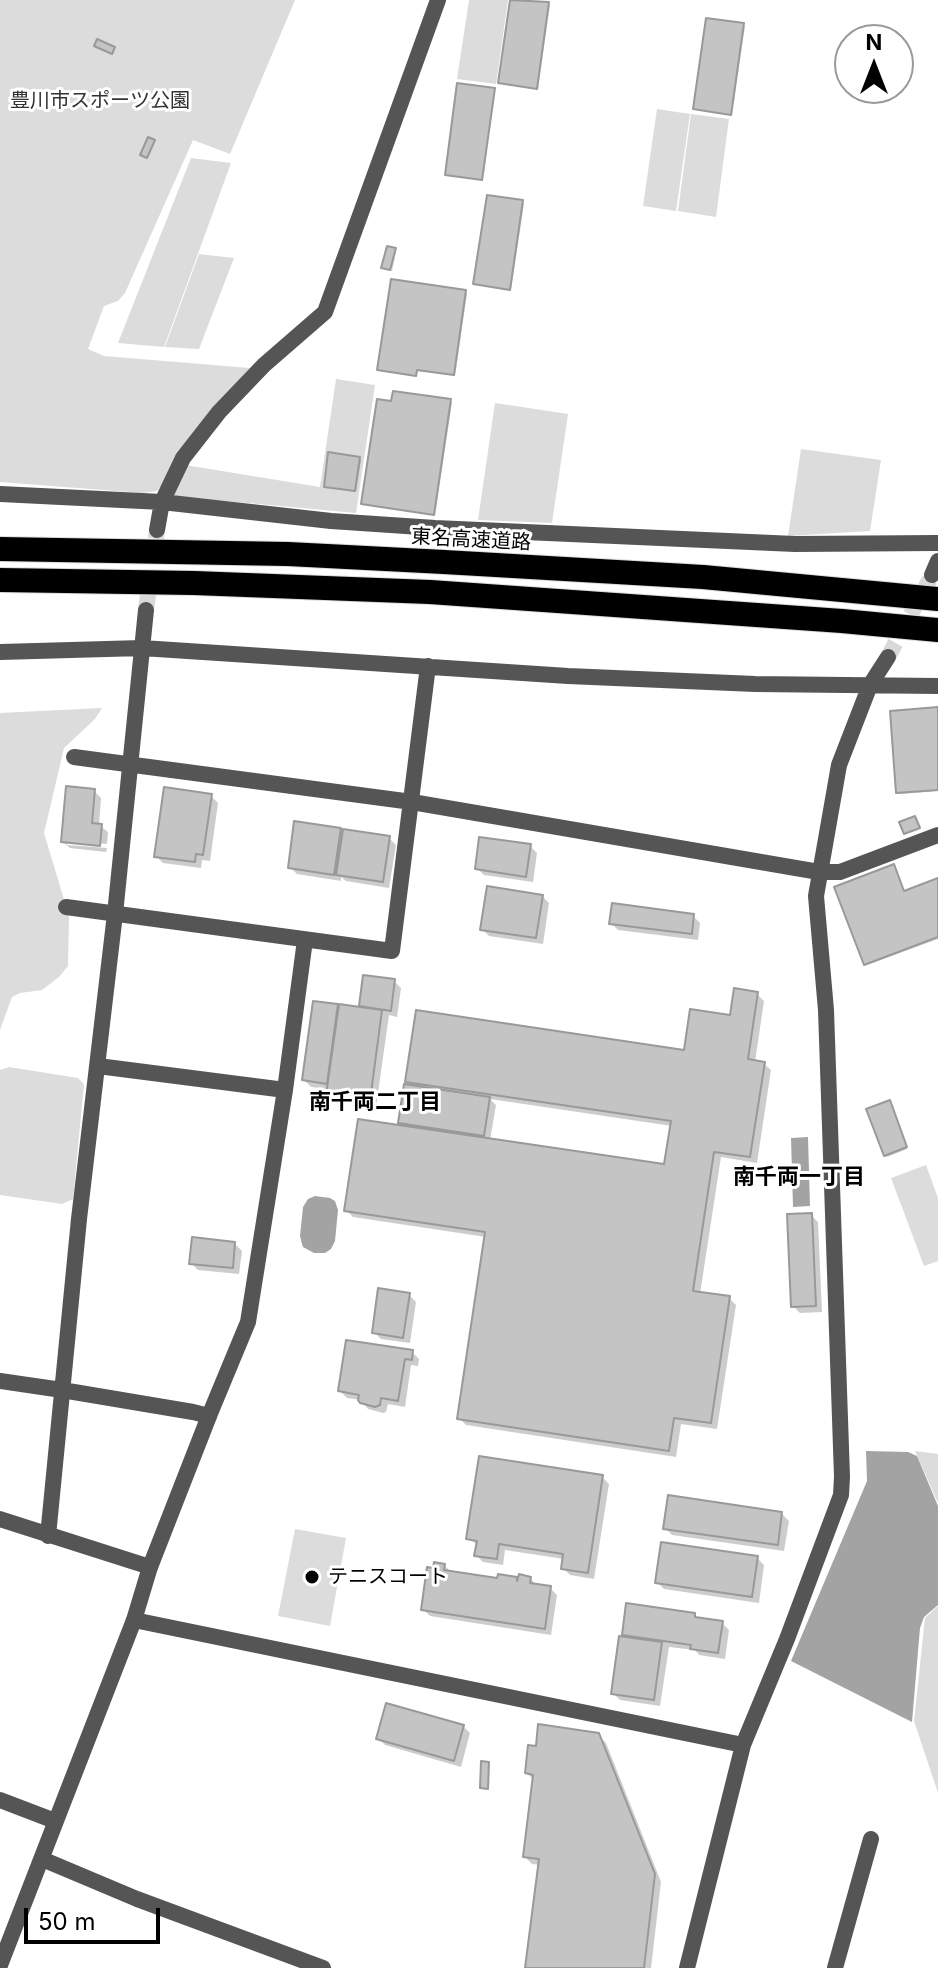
<!DOCTYPE html>
<html>
<head>
<meta charset="utf-8">
<style>
  body { margin:0 }
  #map { position:relative; width:938px; height:1968px; overflow:hidden; background:#fff; font-family:Inter,sans-serif }
  canvas { display:block }
  .north { position:absolute; left:834px; top:24px; width:80px; height:80px; box-sizing:border-box; background:#fff; border:2px solid #999; border-radius:50%; rotate:0deg; font-size:22px; font-weight:700; line-height:32px; text-align:center; color:#000 }
  .north::after { content:''; display:block; margin:auto; width:28px; height:36px; background:#000; clip-path:polygon(50% 0,100% 100%,50% 72%,0 100%) }
  .scale { position:absolute; left:24px; top:1908px; width:136px; height:36px; box-sizing:border-box; border:4px solid #000; border-top:0; padding-left:10px; font-size:24px; line-height:28px; white-space:nowrap; color:#000; -webkit-text-stroke:6px #fff; paint-order:stroke }
</style>
</head>
<body>
<div id="map">
<canvas width="938" height="1968"></canvas>
<div class="north">N</div>
<div class="scale">50 m</div>
</div>
<script>
const context = document.querySelector('canvas').getContext('2d');
context.lineJoin = 'round';
function fillPath(path, color) { context.fillStyle = color; context.fill(path, 'evenodd'); }
const shape = rows => new Path2D(rows.map(r => 'M' + r).join(''));
function trace(path, color, width, dash) { context.strokeStyle = color; context.lineWidth = width; context.lineCap = dash ? 'butt' : 'round'; context.setLineDash(dash || []); context.stroke(path); }
function write(font, color, halo, rows, align = 'center') {
  context.font = font + ' Inter,"Noto Sans JP",sans-serif'; context.lineWidth = 6; context.setLineDash([]); context.textBaseline = 'middle'; context.strokeStyle = halo; context.fillStyle = color; for (const [text, x, y, turn = 0] of rows) {
    context.save(); context.translate(x, y); context.rotate((+turn || 0) * Math.PI / 180); context.textAlign = isNaN(turn) ? turn : align; if (halo) context.strokeText(text, 0, 0); context.fillText(text, 0, 0); context.restore();
  }
}
fillPath(shape([
  [0,0,295,0,230,154,193,140,125,293,118,301,104,306,88,349,104,356,249,368,252,372,157,491,142,493,0,482],
  [469,0,508,0,496,84,457,79],
  [657,109,690,114,676,211,643,206],
  [691,114,729,119,716,217,678,211],
  [191,158,231,163,164,347,118,343],
  [199,254,234,258,199,349,165,347],
  [336,379,375,385,356,513,172,496,185,465,320,487],
  [495,403,568,414,552,523,478,520],
  [801,449,881,460,870,531,788,536],
  [102,708,95,719,64,748,44,833,69,916,68,966,59,977,42,990,20,993,12,997,0,1030,0,713],
  [9,1067,78,1078,84,1084,73,1199,62,1204,0,1195,0,1070],
  [926,1165,938,1198,938,1261,924,1266,891,1178],
  [915,1451,938,1454,938,1503],
  [295,1529,346,1538,330,1626,278,1616],
  [938,1606,938,1793,914,1721,925,1618]
]), '#dcdcdc');
fillPath(shape([
  [808,1137,810,1206,793,1207,791,1138],
  [315,1196,330,1198,335,1201,338,1210,335,1241,331,1249,325,1253,314,1253,303,1247,302,1244,300,1236,303,1207,308,1199],
  [866,1451,908,1452,917,1456,938,1506,938,1605,924,1617,920,1628,912,1722,791,1661,867,1481]
]), '#a3a3a3');
fillPath(shape([
  [512,0,522,0,550,5,538,89,501,83],
  [743,25,745,26,732,115,697,110,695,109],
  [494,90,495,91,483,180,448,176,447,174],
  [523,202,524,204,511,290,477,285,475,284],
  [395,250,396,252,392,271,385,269],
  [465,292,467,294,455,376,418,371,417,376,379,369],
  [450,401,452,403,435,515,365,505,363,503],
  [359,459,361,460,356,492,326,486],
  [938,709,938,791,900,794,898,792],
  [94,791,101,798,99,825,108,832,107,844,67,841,67,845,107,848,106,852,70,848,63,842],
  [211,796,218,803,210,861,202,860,201,868,163,863,156,856],
  [340,830,344,835,389,838,396,845,389,888,346,881,341,877,341,881,297,874,290,867],
  [530,846,537,853,533,882,484,875,477,868],
  [938,880,938,939,867,965,865,964,904,893],
  [542,896,549,903,543,944,489,936,482,929],
  [693,916,700,923,698,940,618,930,611,923],
  [365,977,394,981,401,988,397,1017,389,1015,376,1107,336,1102,329,1095,329,1089,311,1087,304,1080,315,1003,361,1009],
  [757,994,764,1001,755,1062,764,1064,771,1070,757,1163,721,1157,700,1294,729,1298,736,1305,717,1429,681,1424,676,1457,466,1425,459,1418,486,1237,353,1217,346,1210,406,1128,401,1122,413,1087,408,1081,686,1052,731,1018],
  [490,1099,672,1126,666,1166,490,1140,496,1105],
  [891,1104,907,1149,887,1157,885,1155],
  [811,1215,818,1222,822,1312,800,1313,793,1306],
  [235,1244,242,1251,239,1274,198,1270,191,1263],
  [409,1295,416,1302,410,1343,381,1339,374,1332],
  [412,1352,419,1359,418,1366,411,1365,405,1407,388,1404,386,1412,383,1413,368,1409,361,1400,347,1398,340,1391],
  [602,1477,609,1484,594,1579,570,1575,563,1568,564,1559,505,1550,503,1565,483,1562,476,1555,478,1546,469,1538],
  [782,1514,789,1521,784,1551,672,1535,665,1528],
  [757,1558,764,1565,759,1603,664,1589,657,1582],
  [444,1565,452,1573,499,1580,500,1576,520,1579,530,1578,537,1586,550,1588,557,1595,551,1635,430,1616,423,1609],
  [628,1605,694,1614,699,1619,722,1623,729,1630,725,1659,699,1655,695,1650,669,1647,660,1706,620,1700,613,1693],
  [463,1726,470,1733,461,1767,385,1745,378,1738],
  [598,1735,606,1743,661,1882,651,1968,527,1968,541,1865,532,1864,525,1857,534,1780,527,1773]
]), '#0003');
const building = shape([
  [510,0,549,2,537,89,498,83,510,0],
  [706,18,744,23,731,115,693,109,706,18],
  [97,39,115,47,112,54,94,46,97,39],
  [457,83,495,88,482,180,445,175,457,83],
  [148,137,155,140,147,158,140,155,148,137],
  [487,195,523,200,510,290,473,284,487,195],
  [387,246,396,248,390,270,381,268,387,246],
  [391,279,466,290,454,375,417,370,416,376,377,370,391,279],
  [393,391,451,399,434,515,361,504,377,399,391,401,393,391],
  [328,452,360,457,355,491,324,487,328,452],
  [938,707,938,790,896,793,890,711,938,707],
  [66,786,95,789,92,823,102,824,100,846,61,842,66,786],
  [164,787,212,794,203,855,196,854,195,862,154,857,164,787],
  [915,816,920,828,904,834,899,822,915,816],
  [294,821,341,828,334,875,288,868,294,821],
  [343,829,390,836,383,882,336,875,343,829],
  [479,837,531,844,526,877,475,869,479,837],
  [894,864,904,891,938,878,938,937,864,965,834,887,894,864],
  [487,886,543,895,536,938,480,930,487,886],
  [612,903,694,914,692,934,609,924,612,903],
  [363,975,395,979,391,1011,359,1006,363,975],
  [734,988,758,992,748,1059,765,1062,750,1157,714,1152,693,1291,730,1296,711,1423,674,1418,669,1451,457,1419,485,1232,344,1211,358,1119,664,1164,671,1121,405,1082,416,1010,684,1050,690,1009,730,1015,734,988],
  [313,1001,338,1004,327,1084,302,1080,313,1001],
  [339,1004,382,1010,370,1101,326,1095,339,1004],
  [404,1084,490,1097,484,1136,398,1123,404,1084],
  [890,1100,907,1147,884,1156,866,1109,890,1100],
  [812,1213,816,1306,791,1307,787,1214,812,1213],
  [192,1237,235,1242,233,1268,189,1264,192,1237],
  [378,1288,410,1293,403,1338,372,1333,378,1288],
  [346,1340,413,1350,412,1360,405,1359,398,1401,381,1398,380,1405,375,1407,360,1403,358,1400,359,1395,338,1391,346,1340],
  [479,1456,603,1475,588,1573,561,1569,563,1554,499,1544,497,1559,474,1556,477,1541,466,1539,479,1456],
  [668,1495,782,1512,778,1545,663,1529,668,1495],
  [661,1542,758,1556,752,1597,655,1583,661,1542],
  [434,1562,445,1564,444,1570,497,1578,498,1574,517,1577,517,1581,519,1574,531,1577,530,1583,551,1586,545,1629,421,1610,427,1567,433,1568,434,1562],
  [626,1603,695,1613,695,1617,723,1621,718,1653,690,1649,691,1645,622,1635,626,1603],
  [619,1636,662,1642,654,1700,611,1694,619,1636],
  [386,1703,464,1725,454,1761,376,1739,386,1703],
  [538,1724,599,1733,655,1874,644,1968,525,1968,539,1859,523,1857,533,1775,525,1773,528,1745,536,1746,538,1724],
  [481,1761,489,1762,488,1789,480,1788,481,1761]
]);
fillPath(building, '#c4c4c4');
trace(building, '#999', 2);
trace(shape([
  [146,610,157,530],
  [888,657,932,575]
]), '#d9d9d9', 16, [16, 8]);
const motorway = shape([
  [0,549,288,554,444,562,703,577,938,599],
  [0,580,194,583,430,592,842,621,938,630]
]);
trace(motorway, '#dbdbdb', 26);
trace(shape([
  [0,494,162,502,331,521,435,528,795,544,938,543],
  [157,530,162,502,183,458,219,412,264,365,325,312,438,0],
  [932,575,938,561],
  [0,652,142,648,568,676,755,684,938,686],
  [74,757,412,802,819,872,840,872,938,835],
  [66,907,392,951,428,666],
  [98,1066,285,1090],
  [0,1381,62,1390,193,1412,209,1416,248,1322,285,1090,305,940],
  [0,1519,150,1567],
  [48,1536,79,1219,115,914,146,610],
  [134,1620,743,1745],
  [0,1800,55,1821],
  [42,1859,137,1899,323,1968],
  [687,1968,743,1745,787,1639,841,1495,842,1477,826,1010,816,896,839,765,870,685,888,657],
  [835,1968,871,1839]
]), '#555', 16);
trace(shape([
  [0,1965,134,1620,150,1567,209,1416]
]), '#555', 16);
trace(motorway, '#000', 24);
for (const [x, y, r, color] of [
  [312,1577,8,"#000"]
]) { const dot = new Path2D(); dot.arc(x, y, r, 0, 2 * Math.PI); context.fillStyle = color; context.fill(dot); trace(dot, '#fff', 3); }
write('20px', '#333', '#fff', [
  ["豊川市スポーツ公園",100,101]
]);
write('20px', '#000', '#fff', [
  ["東名高速道路",471,540,3]
]);
write('20px', '#000', '#fff', [
  ["テニスコート",328,1577]
], 'left');
write('bold 22px', '#000', '#fff', [
  ["南千両二丁目",375,1102],
  ["南千両一丁目",799,1177]
]);
</script>
</body>
</html>
